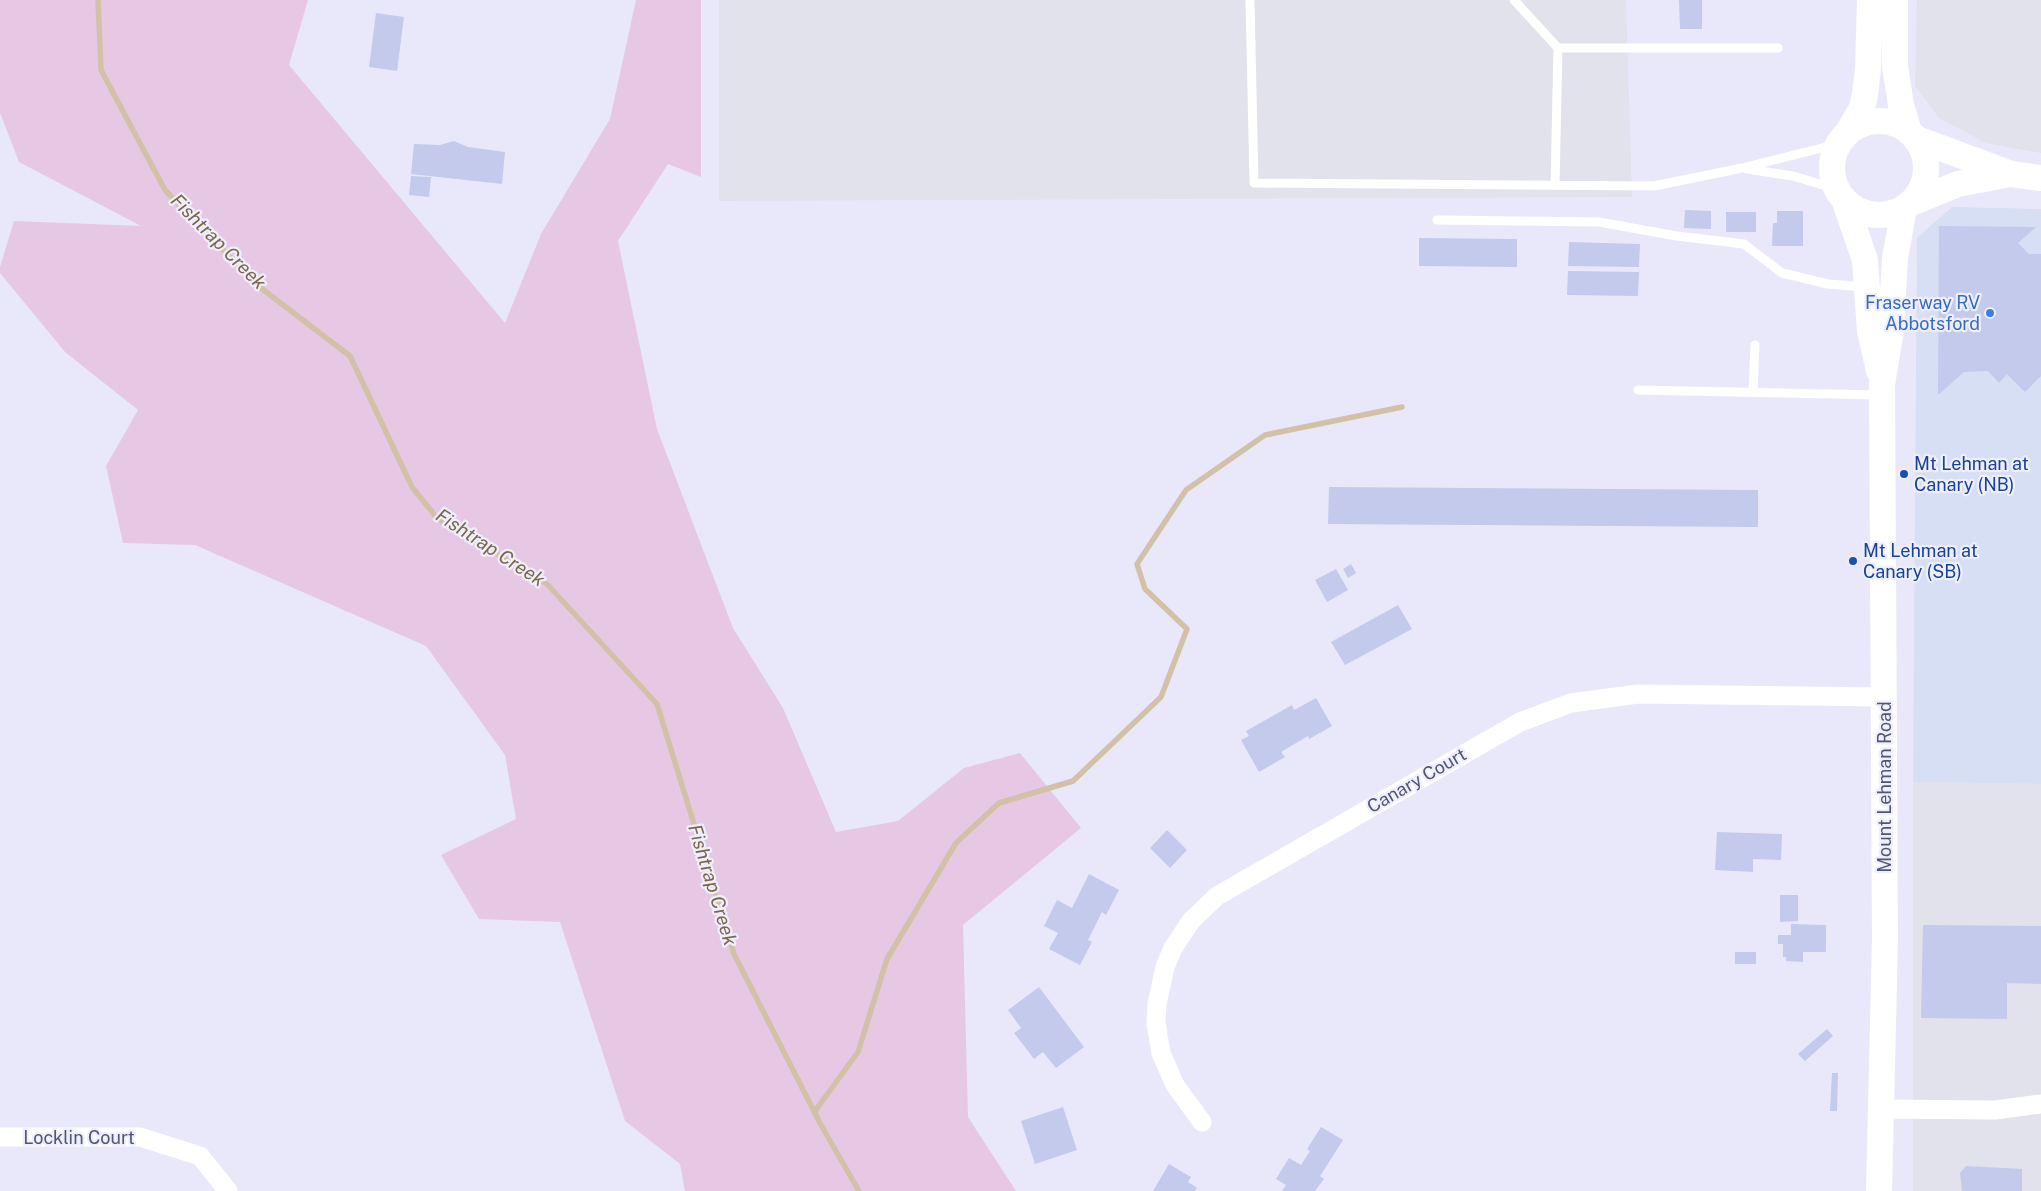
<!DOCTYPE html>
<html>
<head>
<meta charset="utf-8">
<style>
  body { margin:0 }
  canvas { display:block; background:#e9e8fa }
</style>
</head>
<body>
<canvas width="2041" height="1191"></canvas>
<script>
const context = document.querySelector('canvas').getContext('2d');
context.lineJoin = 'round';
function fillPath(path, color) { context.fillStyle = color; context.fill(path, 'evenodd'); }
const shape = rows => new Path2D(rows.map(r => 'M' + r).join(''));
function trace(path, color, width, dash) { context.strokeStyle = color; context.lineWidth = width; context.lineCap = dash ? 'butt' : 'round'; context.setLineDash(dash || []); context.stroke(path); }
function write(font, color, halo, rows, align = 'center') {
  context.font = font + ' "Public Sans",sans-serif'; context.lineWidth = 4.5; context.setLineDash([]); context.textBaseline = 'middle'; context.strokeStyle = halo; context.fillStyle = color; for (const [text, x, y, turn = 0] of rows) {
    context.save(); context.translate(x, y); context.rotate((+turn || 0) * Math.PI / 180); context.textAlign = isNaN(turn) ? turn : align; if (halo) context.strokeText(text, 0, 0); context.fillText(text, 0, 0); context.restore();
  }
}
fillPath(shape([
  [1952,207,2041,209,2041,784,1913,782,1917,238]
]), '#d7dff4');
fillPath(shape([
  [719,0,1626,0,1632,197,719,201],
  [1917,0,2041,0,2041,153,1986,143,1939,118,1915,86],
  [1913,782,2041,784,2041,1191,1913,1191]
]), '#e1e2eb');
fillPath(shape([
  [0,0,308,0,289,65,505,323,541,234,610,119,636,0,701,0,701,177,668,164,618,241,657,429,733,628,783,708,836,832,898,821,964,768,1020,753,1081,828,963,925,968,1117,1016,1191,685,1191,680,1164,625,1121,560,922,479,919,441,855,516,819,505,755,426,646,195,545,123,543,106,466,138,410,65,352,0,273,0,267,14,221,141,226,19,162,0,113]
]), '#e6c8e5');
trace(shape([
  [98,0,101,70,165,190,257,285,350,356,412,487,437,518,547,584,657,704,734,954,821,1125,859,1191],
  [815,1111,858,1052,887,959,956,843,999,803,1073,781,1161,697,1187,629,1145,589,1137,564,1186,490,1265,435,1402,407]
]), '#d2c1a6', 5.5);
fillPath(shape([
  [1679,0,1702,0,1702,29,1680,29],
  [376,13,404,17,397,71,369,67],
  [454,141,468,147,505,152,502,184,411,174,414,144,440,145],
  [411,176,431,177,429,197,409,195],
  [1685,210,1711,211,1711,229,1684,228],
  [1777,211,1803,211,1803,246,1772,246,1773,223,1777,223],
  [1726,212,1756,212,1756,232,1726,232],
  [1939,226,2036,227,2018,243,2029,254,2041,254,2041,376,2025,392,2007,374,1999,383,1988,371,1964,372,1938,395],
  [1419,238,1517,239,1517,267,1419,266],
  [1569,242,1640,244,1639,267,1568,266],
  [1568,271,1639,272,1638,296,1567,295],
  [1329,487,1758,490,1758,527,1328,524],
  [1351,564,1356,573,1348,578,1343,569],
  [1336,569,1348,590,1327,602,1315,580],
  [1398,605,1412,629,1345,665,1331,642],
  [1316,698,1332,726,1309,739,1308,736,1281,752,1285,757,1259,772,1241,740,1249,736,1246,731,1292,705,1294,710],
  [1167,830,1187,850,1170,868,1150,848],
  [1717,832,1782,834,1781,860,1753,859,1753,872,1715,870],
  [1089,874,1119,890,1106,915,1102,912,1088,940,1092,942,1080,965,1049,949,1058,933,1044,926,1057,900,1072,908],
  [1780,895,1798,895,1798,921,1780,922],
  [1791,924,1826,925,1826,952,1803,952,1803,962,1786,961,1786,957,1783,957,1783,944,1778,944,1778,935,1791,935],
  [1923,925,2041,926,2041,984,2007,983,2007,1019,1921,1018],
  [1735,952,1756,952,1756,964,1735,964],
  [1039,987,1084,1047,1056,1068,1043,1052,1034,1059,1014,1033,1021,1028,1008,1010],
  [1827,1029,1833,1036,1805,1061,1798,1054],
  [1832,1073,1838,1073,1837,1111,1830,1111],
  [1063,1107,1077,1150,1035,1164,1021,1121],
  [1321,1127,1343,1140,1320,1176,1324,1179,1315,1191,1282,1191,1286,1185,1276,1179,1289,1158,1301,1165,1310,1151,1307,1149],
  [1169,1164,1191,1177,1188,1182,1197,1188,1195,1191,1153,1191],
  [1966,1166,2022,1169,2022,1191,1962,1191,1960,1173]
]), '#c3caec');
trace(shape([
  [1250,0,1254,183,1654,186,1742,168,1838,144],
  [1514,0,1558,48,1778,48],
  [1747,169,1793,176,1836,189],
  [1555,185,1558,48],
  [1437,220,1599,222,1677,236,1744,244,1782,273,1828,284,1865,287],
  [1638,390,1880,395],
  [1753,391,1755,345]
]), '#fff', 9);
trace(shape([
  [1881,1109,1995,1110,2041,1104],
  [1202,1122,1175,1085,1161,1053,1156,1023,1157,1004,1165,967,1173,948,1191,921,1217,896,1520,722,1571,703,1638,694,1885,697],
  [0,1137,140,1137,200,1156,228,1191]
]), '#fff', 19);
trace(shape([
  [1895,0,1895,66,1901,105,1909,132],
  '1832 168a47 47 0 1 1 94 0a47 47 0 1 1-94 0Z',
  [1848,132,1862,108,1865,95,1868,69,1870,0],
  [1917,139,2011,174,2041,178],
  [1845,202,1865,260,1870,331,1879,371],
  [1909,204,1958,184,2010,174],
  [1879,1191,1885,938,1882,384,1891,330,1895,258,1904,208]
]), '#fff', 26);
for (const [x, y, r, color] of [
  [1990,313,5,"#3f7fe0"],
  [1904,474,5,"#1a4fb4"],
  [1853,561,5,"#1a4fb4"]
]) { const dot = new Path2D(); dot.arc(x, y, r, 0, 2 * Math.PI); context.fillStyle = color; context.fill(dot); trace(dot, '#efeefd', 2); }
write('18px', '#366cbe', '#efeefd', [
  ["Fraserway RV",1980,303],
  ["Abbotsford",1980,324]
], 'right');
write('18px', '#164399', '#efeefd', [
  ["Mt Lehman at",1914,464],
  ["Canary (NB)",1914,485],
  ["Mt Lehman at",1863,551],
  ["Canary (SB)",1863,572]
], 'left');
write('18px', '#4f5671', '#efeefd', [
  ["Canary Court",1417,781,-30],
  ["Mount Lehman Road",1885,787,-90],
  ["Locklin Court",79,1138]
]);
write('italic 19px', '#7b6747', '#efeefd', [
  ["Fishtrap Creek",218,242,45],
  ["Fishtrap Creek",490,548,33],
  ["Fishtrap Creek",712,885,73]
]);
</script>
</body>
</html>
